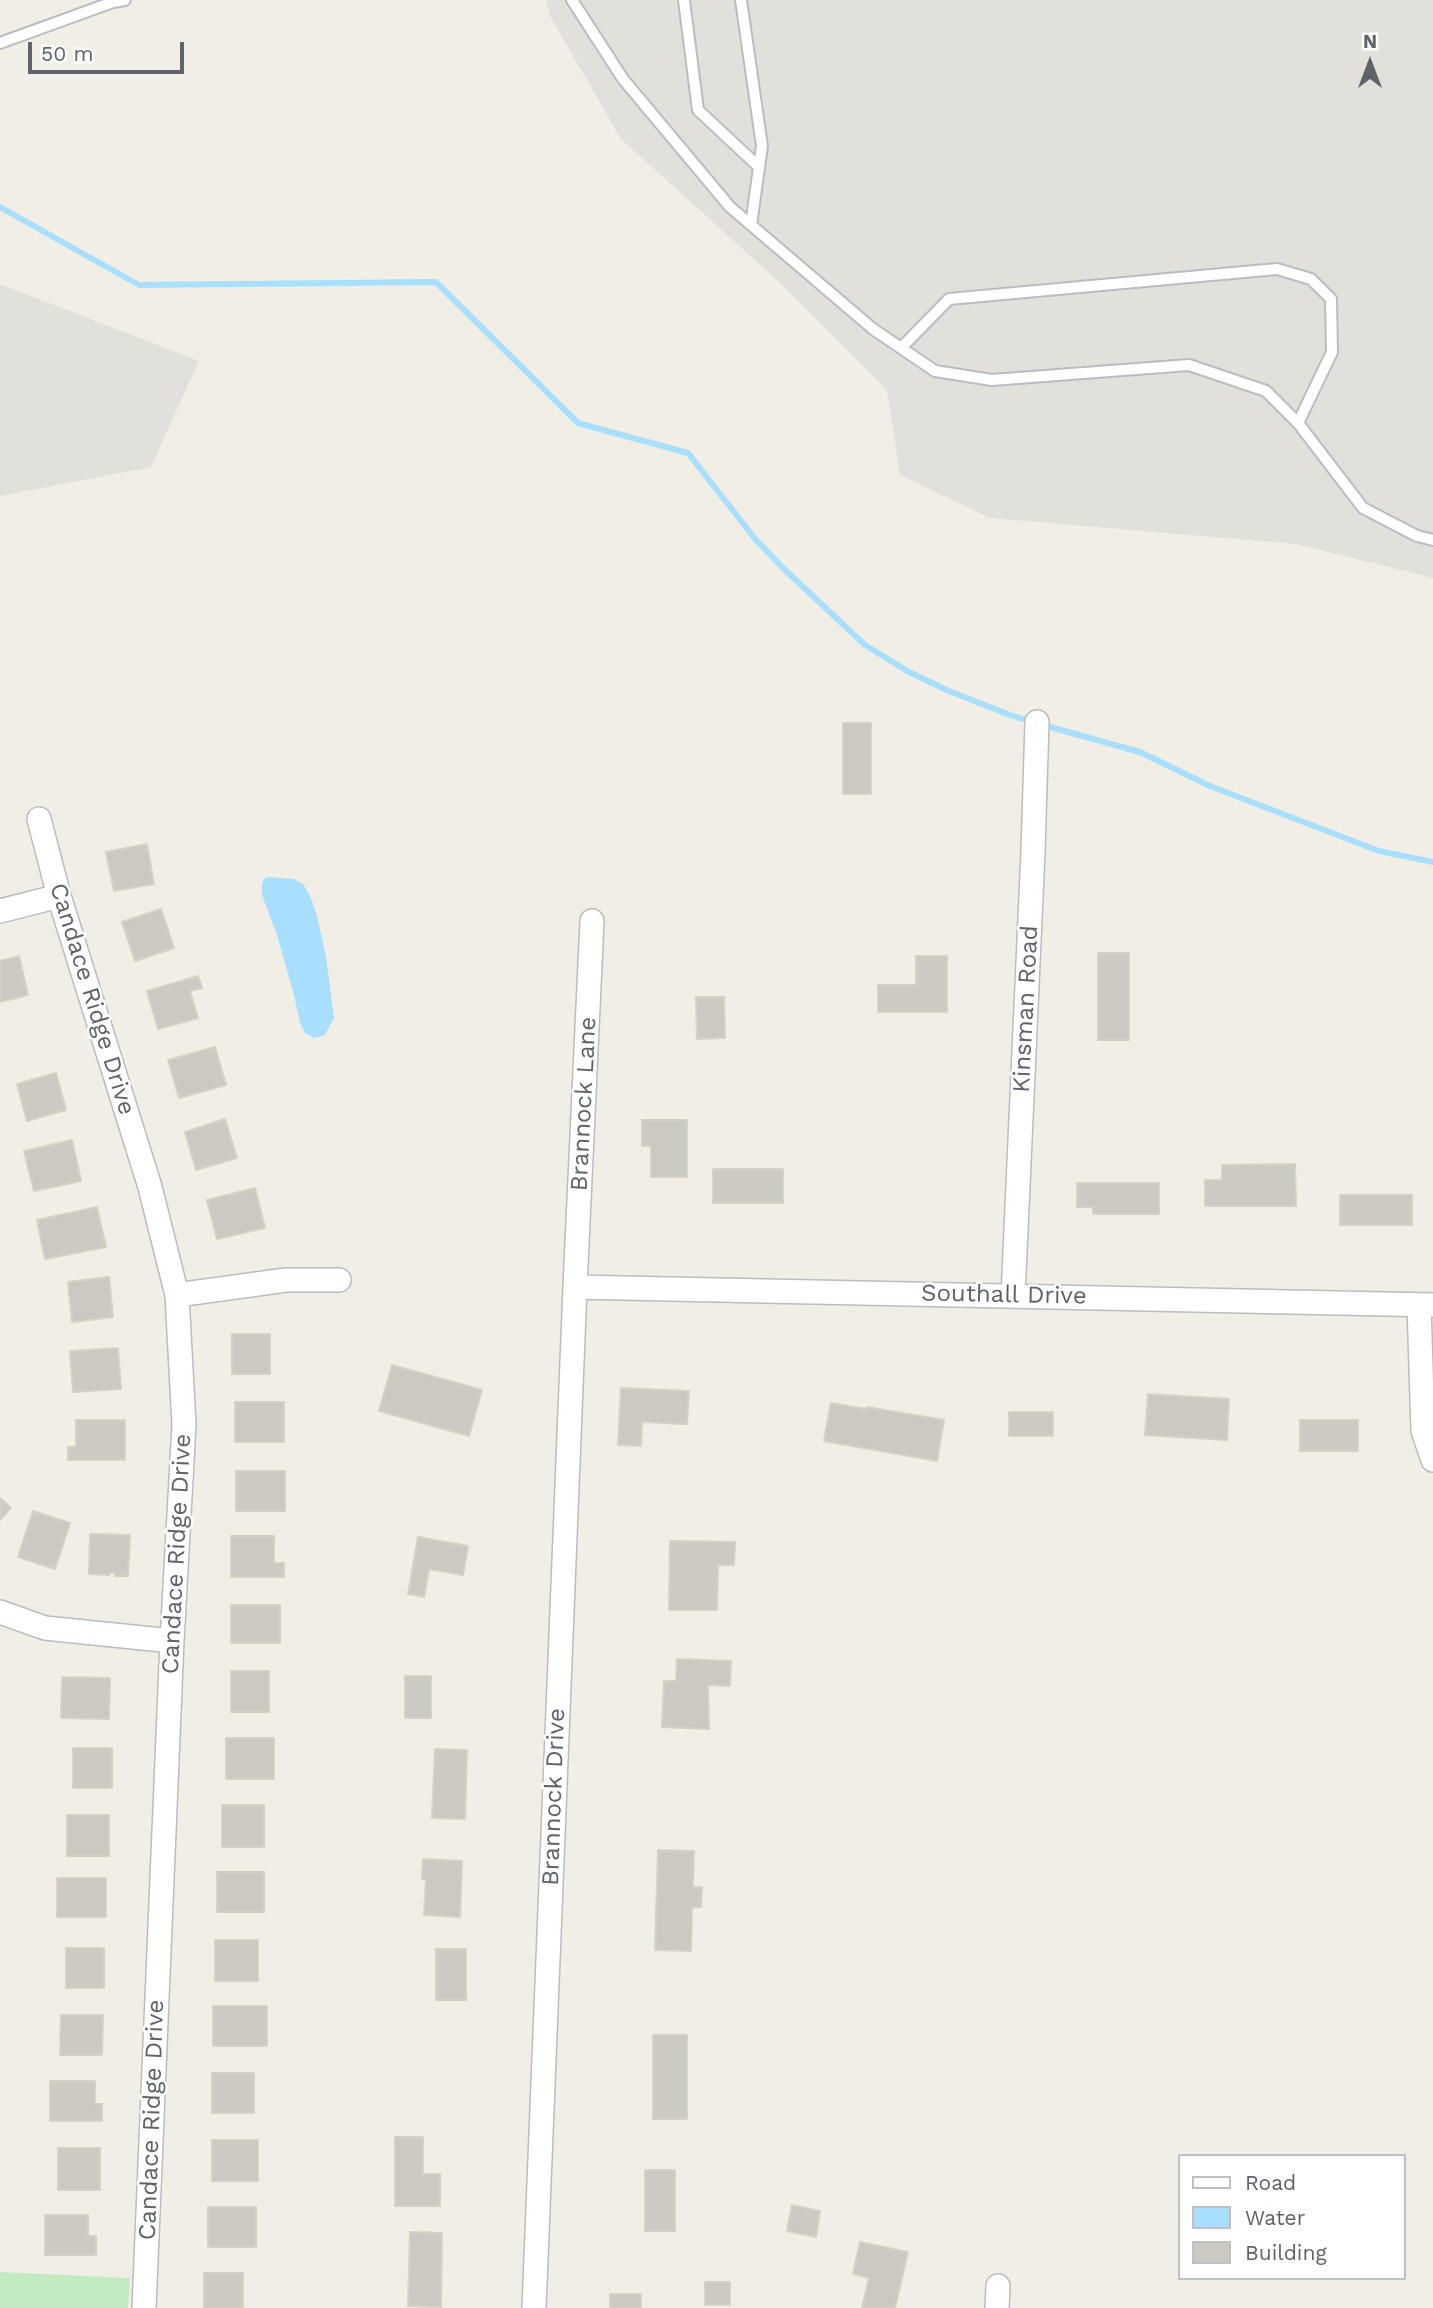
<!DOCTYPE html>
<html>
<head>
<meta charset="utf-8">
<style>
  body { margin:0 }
  #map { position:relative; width:1433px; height:2308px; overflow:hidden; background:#f1eee6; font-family:"Work Sans",sans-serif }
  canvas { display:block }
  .legend { position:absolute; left:1178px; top:2154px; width:228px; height:126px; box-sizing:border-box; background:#fff; border:2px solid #bec1c3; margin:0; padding:9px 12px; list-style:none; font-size:21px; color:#5d6368 }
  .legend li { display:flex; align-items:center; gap:14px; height:35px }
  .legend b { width:35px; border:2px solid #bec1c3 }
  .north { position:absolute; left:1335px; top:28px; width:70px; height:70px; -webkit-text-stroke:5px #fff; paint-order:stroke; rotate:0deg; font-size:19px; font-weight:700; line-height:28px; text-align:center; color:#5d6368 }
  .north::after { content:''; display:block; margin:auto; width:24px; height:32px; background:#5d6368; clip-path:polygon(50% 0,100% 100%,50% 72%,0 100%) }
  .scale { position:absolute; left:28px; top:42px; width:156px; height:32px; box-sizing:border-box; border:4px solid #5d6368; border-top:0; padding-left:9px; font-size:21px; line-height:24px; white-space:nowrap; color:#5d6368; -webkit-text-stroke:5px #fff; paint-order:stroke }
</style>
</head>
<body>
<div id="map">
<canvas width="1433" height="2308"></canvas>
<ul class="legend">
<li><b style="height:9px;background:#fff"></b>Road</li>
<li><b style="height:19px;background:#a8dfff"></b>Water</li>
<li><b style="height:19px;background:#ccc9c3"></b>Building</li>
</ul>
<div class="north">N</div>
<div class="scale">50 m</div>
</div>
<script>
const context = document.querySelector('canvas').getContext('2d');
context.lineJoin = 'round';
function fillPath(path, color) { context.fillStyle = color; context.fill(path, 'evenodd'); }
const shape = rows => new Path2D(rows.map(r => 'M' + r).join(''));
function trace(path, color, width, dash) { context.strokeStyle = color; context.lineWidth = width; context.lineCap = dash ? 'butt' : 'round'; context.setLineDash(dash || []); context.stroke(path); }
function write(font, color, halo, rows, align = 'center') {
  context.font = font + ' "Work Sans",sans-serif'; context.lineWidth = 5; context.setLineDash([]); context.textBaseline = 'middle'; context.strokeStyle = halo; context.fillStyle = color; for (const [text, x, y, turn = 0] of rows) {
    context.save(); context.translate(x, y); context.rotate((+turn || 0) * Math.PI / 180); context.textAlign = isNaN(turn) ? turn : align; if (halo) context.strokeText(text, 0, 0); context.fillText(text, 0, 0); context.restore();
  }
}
fillPath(shape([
  [546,0,1433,0,1433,578,1296,544,990,518,900,475,887,390,776,279,621,139,550,16],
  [0,284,199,361,151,467,0,496]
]), '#e2e0da');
fillPath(shape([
  [0,2272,130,2278,128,2308,0,2308]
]), '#c3ebc1');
fillPath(shape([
  [268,877,294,879,303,884,311,898,317,916,326,956,334,1018,325,1035,314,1038,305,1033,300,1023,294,995,277,935,262,895,262,884,264,879]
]), '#a8dfff');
trace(shape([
  [0,207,139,285,436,282,578,423,688,453,756,540,783,568,865,645,909,672,949,691,1010,715,1033,722],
  [1043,725,1140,752,1210,786,1379,851,1433,862]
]), '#a8dfff', 6);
const building = shape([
  [843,723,871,723,871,794,843,794,843,723],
  [147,844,154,884,114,891,106,852,147,844],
  [161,909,174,948,135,961,122,922,161,909],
  [1098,953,1129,953,1129,1040,1098,1040,1098,953],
  [19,956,28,995,0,1002,0,961,19,956],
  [916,956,947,956,947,1012,878,1012,878,985,916,985,916,956],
  [198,976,202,988,190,991,198,1018,158,1029,147,991,198,976],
  [696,997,724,997,725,1038,697,1039,696,997],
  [215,1047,226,1085,179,1098,168,1060,215,1047],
  [56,1073,66,1110,27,1121,17,1084,56,1073],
  [225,1119,237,1158,196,1170,185,1132,225,1119],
  [642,1120,687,1120,687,1177,651,1177,651,1146,642,1146,642,1120],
  [72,1140,81,1181,34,1191,24,1151,72,1140],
  [1295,1164,1296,1206,1205,1206,1205,1180,1222,1180,1222,1165,1295,1164],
  [713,1169,783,1169,783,1203,713,1203,713,1169],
  [1077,1183,1159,1183,1159,1214,1093,1214,1093,1207,1077,1207,1077,1183],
  [255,1188,265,1228,217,1239,207,1200,255,1188],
  [1340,1195,1412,1195,1412,1225,1340,1225,1340,1195],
  [97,1207,106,1247,45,1259,37,1220,97,1207],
  [109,1277,113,1317,72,1322,68,1282,109,1277],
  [232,1334,270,1334,270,1374,232,1374,232,1334],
  [118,1348,121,1389,73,1392,70,1351,118,1348],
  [392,1365,482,1390,469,1436,379,1411,392,1365],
  [621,1388,689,1391,687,1424,642,1422,641,1446,618,1445,621,1388],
  [1148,1394,1229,1399,1227,1440,1145,1435,1148,1394],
  [235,1402,284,1402,284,1442,235,1442,235,1402],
  [831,1403,866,1409,867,1407,944,1420,937,1461,824,1441,831,1403],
  [1009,1412,1053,1412,1053,1436,1009,1436,1009,1412],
  [76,1420,125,1420,125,1460,68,1460,68,1447,76,1447,76,1420],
  [1300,1420,1358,1420,1358,1451,1300,1451,1300,1420],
  [236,1471,285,1471,285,1511,236,1511,236,1471],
  [0,1498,11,1508,0,1520,0,1498],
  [33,1511,70,1523,55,1569,18,1557,33,1511],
  [90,1534,130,1535,128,1576,115,1576,115,1573,109,1573,109,1575,89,1574,90,1534],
  [231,1536,274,1536,274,1563,284,1563,284,1577,231,1577,231,1536],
  [418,1537,468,1546,463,1575,429,1569,424,1597,408,1594,418,1537],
  [670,1541,735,1542,734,1565,718,1565,717,1610,669,1610,670,1541],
  [231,1605,280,1605,280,1643,231,1643,231,1605],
  [677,1659,731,1661,730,1686,708,1685,709,1729,662,1727,664,1681,676,1681,677,1659],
  [231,1671,269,1671,269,1712,231,1712,231,1671],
  [405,1676,431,1676,431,1718,405,1718,405,1676],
  [62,1677,110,1678,109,1719,61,1718,62,1677],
  [226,1738,274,1738,274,1779,226,1779,226,1738],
  [73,1748,112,1748,112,1788,73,1788,73,1748],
  [435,1749,467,1750,465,1819,432,1818,435,1749],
  [222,1805,264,1805,264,1847,222,1847,222,1805],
  [67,1815,109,1815,109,1856,67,1856,67,1815],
  [658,1850,694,1851,693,1887,702,1887,701,1907,692,1907,691,1951,655,1950,658,1850],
  [423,1859,462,1861,460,1917,424,1915,426,1879,422,1879,423,1859],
  [217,1872,264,1872,264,1912,217,1912,217,1872],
  [57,1878,106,1878,106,1917,57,1917,57,1878],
  [215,1940,258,1940,258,1981,215,1981,215,1940],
  [66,1948,104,1948,104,1988,66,1988,66,1948],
  [436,1949,466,1949,466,2000,436,2000,436,1949],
  [213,2006,267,2006,267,2046,213,2046,213,2006],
  [61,2015,103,2015,102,2055,60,2055,61,2015],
  [653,2035,687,2035,687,2119,653,2119,653,2035],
  [212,2073,254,2073,254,2113,212,2113,212,2073],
  [50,2081,95,2081,95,2104,102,2104,102,2121,50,2121,50,2081],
  [395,2137,423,2137,423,2174,440,2174,440,2206,395,2206,395,2137],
  [212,2140,258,2140,258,2181,212,2181,212,2140],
  [58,2148,100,2148,100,2190,58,2190,58,2148],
  [645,2170,675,2170,675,2231,645,2231,645,2170],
  [792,2205,820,2211,816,2237,787,2231,792,2205],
  [208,2207,256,2207,256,2247,208,2247,208,2207],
  [45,2215,88,2215,88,2236,96,2236,96,2255,45,2255,45,2215],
  [410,2232,442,2233,441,2307,408,2306,410,2232],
  [860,2242,908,2252,895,2308,862,2308,869,2278,853,2274,860,2242],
  [204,2273,243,2273,243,2308,204,2308,204,2273],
  [705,2282,730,2282,730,2305,705,2305,705,2282],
  [610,2294,641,2294,641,2308,610,2308,610,2294]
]);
fillPath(building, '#ccc9c3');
trace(building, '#d7d0c4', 2);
const lane = shape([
  [572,0,623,79,730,207,873,329,935,371,992,380,1189,365,1266,391,1298,423,1363,508,1417,536,1433,540],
  [684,0,698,110,759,167],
  [741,0,762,146,751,225],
  [0,43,113,2,125,0],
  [901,348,949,299,1277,269,1311,279,1331,299,1332,352,1298,423]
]);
const street = shape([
  [39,819,59,896,150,1187,177,1295,184,1425,172,1641,144,2308],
  [0,911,59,896],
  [575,1287,1433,1305],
  [177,1295,286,1280,339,1280],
  [1013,1296,1033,852,1037,722],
  [1419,1305,1423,1431,1433,1460],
  [0,1612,45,1628,172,1641],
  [534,2308,575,1287,592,921],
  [997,2308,998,2286]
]);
trace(lane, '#b9bcc1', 14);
trace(street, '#b9bcc1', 26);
trace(lane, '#fff', 10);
trace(street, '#fff', 23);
write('24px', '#5d6368', '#fff', [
  ["Candace Ridge Drive",92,999,73],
  ["Kinsman Road",1026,1009,-87],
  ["Brannock Lane",584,1104,-87],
  ["Southall Drive",1004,1295,1],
  ["Candace Ridge Drive",177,1554,-87],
  ["Brannock Drive",554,1797,-88],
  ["Candace Ridge Drive",152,2120,-88]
]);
</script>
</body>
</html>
